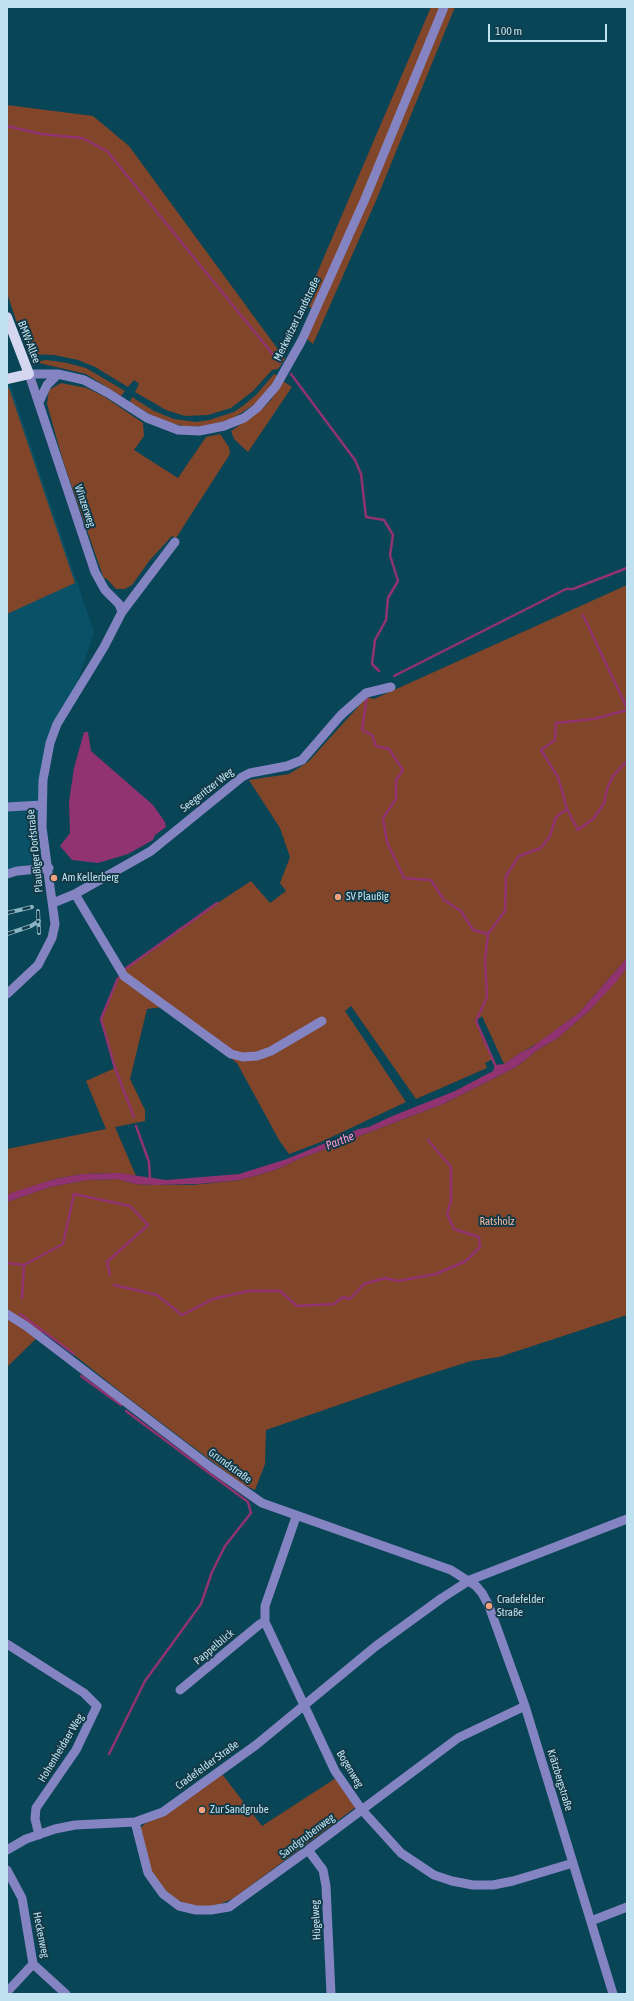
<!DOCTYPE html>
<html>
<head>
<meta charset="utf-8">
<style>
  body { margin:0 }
  #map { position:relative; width:634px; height:2001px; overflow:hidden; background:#084556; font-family:"Asap Condensed",sans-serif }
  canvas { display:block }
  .frame { position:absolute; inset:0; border:8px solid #c0e2f0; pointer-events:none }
  .scale { position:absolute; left:488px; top:24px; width:119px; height:18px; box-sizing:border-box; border:2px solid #c0e2f0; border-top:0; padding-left:5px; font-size:12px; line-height:14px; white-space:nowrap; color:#c0e2f0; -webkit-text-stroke:3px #123945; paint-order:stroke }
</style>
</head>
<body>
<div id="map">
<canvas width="634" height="2001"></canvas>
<div class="frame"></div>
<div class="scale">100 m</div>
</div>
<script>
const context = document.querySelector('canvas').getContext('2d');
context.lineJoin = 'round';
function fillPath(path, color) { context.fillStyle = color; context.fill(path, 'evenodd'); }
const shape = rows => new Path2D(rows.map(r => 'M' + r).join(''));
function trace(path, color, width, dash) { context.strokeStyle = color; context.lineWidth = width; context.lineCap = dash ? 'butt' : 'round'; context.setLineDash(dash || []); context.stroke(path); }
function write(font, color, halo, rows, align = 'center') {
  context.font = font + ' "Asap Condensed",sans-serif'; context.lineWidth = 4; context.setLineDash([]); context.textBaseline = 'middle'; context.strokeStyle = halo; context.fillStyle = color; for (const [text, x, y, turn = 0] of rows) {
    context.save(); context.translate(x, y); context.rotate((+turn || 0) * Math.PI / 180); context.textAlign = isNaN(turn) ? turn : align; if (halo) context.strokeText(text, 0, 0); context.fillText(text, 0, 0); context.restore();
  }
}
fillPath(shape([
  [7,376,94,632,74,693,57,724,43,780,48,860,7,870]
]), '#095166');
fillPath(shape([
  [431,7,440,7,364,196,313,308,303,306],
  [448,7,455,7,375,203,313,344,306,338],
  [7,105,93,116,129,146,285,359,278,369,272,370,253,391,231,408,208,415,185,416,166,410,135,392,139,384,134,380,128,387,95,367,78,360,54,355,31,354,18,326,7,293],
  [47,360,67,363,86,368,125,391,121,396,86,374,39,363,40,361],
  [274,374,278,376,274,383,255,404,232,419,214,425,189,427,170,423,151,415,130,402,132,397,154,411,174,419,196,422,209,420,234,412,244,405,256,395],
  [283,381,292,387,248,452,234,439,231,431,260,411,271,400],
  [61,383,87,388,105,397,143,423,144,436,134,450,178,478,206,437,220,434,229,447,230,454,176,538,172,536,150,560,132,585,125,589,116,589,106,578,104,579,63,461,47,404,49,390],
  [9,388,75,583,7,614,7,389],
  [627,585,627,958,579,1013,540,1042,520,1053,504,1064,482,1016,476,1021,493,1059,485,1063,487,1068,416,1099,351,1006,345,1011,406,1102,321,1142,289,1154,279,1140,237,1063,163,1007,147,1009,130,1079,145,1110,145,1121,115,1127,136,1176,119,1173,83,1174,55,1179,7,1195,7,1149,106,1129,86,1081,115,1068,101,1019,118,978,125,969,152,951,178,929,251,881,270,903,286,891,280,883,290,857,280,828,249,780,289,774,308,762,367,697,374,699],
  [627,967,627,1315,499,1357,471,1361,408,1381,266,1430,265,1464,255,1490,242,1484,127,1397,44,1331,7,1367,7,1202,50,1187,87,1180,118,1179,135,1184,154,1185,193,1185,240,1180,275,1170,299,1159,443,1104,516,1067,536,1051,559,1037,590,1010],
  [222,1774,262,1826,336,1778,356,1807,234,1898,216,1906,196,1906,184,1903,167,1894,153,1877,140,1828,146,1823,166,1814]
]), '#81452a');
fillPath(shape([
  [84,732,88,732,91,751,153,805,165,822,166,827,155,835,153,840,128,854,98,863,72,860,60,846,70,833,69,802,74,768],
  [627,958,627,967,616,982,590,1010,559,1037,536,1051,516,1067,443,1104,299,1159,275,1170,240,1180,198,1184,154,1185,135,1184,118,1179,87,1180,50,1187,7,1202,7,1195,14,1192,55,1179,83,1174,119,1173,166,1180,239,1174,287,1159,359,1129,369,1127,390,1117,455,1091,493,1071,495,1065,504,1064,520,1053,532,1047,579,1013]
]), '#923371');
trace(shape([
  [7,126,41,134,82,138,107,151,280,363],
  [291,374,355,460,361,474,366,517,384,520,393,535,390,555,398,581,388,598,386,620,375,640,372,664,379,671],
  [583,615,627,708],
  [394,676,566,589,573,589,627,568],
  [367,697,362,730,372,735,376,746,389,749,403,770,396,780,396,799,383,818,387,842,404,878,431,880,444,900,461,911,473,930,488,934,485,960,487,997,476,1021,496,1067],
  [567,809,578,830,594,818,604,803,607,789,613,776,627,761],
  [488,934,505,911,506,876,519,856,541,848,550,836,556,817,567,809,558,777,541,750,555,740,556,723,594,719,627,710],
  [125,969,217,903],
  [118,978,101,1019,115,1068,134,1117],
  [136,1126,149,1162,150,1180],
  [7,1263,24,1265,63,1244,74,1194,130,1206,148,1225,107,1262,110,1275],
  [114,1285,157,1295,182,1315,213,1299,248,1291,280,1291,297,1306,334,1304,343,1297,350,1299,364,1284,385,1278,398,1281,436,1274,466,1261,480,1247,479,1237,454,1229,447,1214,451,1201,451,1167,428,1140],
  [22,1298,24,1265],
  [20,1314,74,1354],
  [81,1376,121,1405],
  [109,1754,145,1681,201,1604,212,1572,225,1546,251,1513,248,1502,126,1411]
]), '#923371', 2.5);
trace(shape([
  [39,402,47,385,58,374],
  [122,612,119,604,105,590,95,572,29,374,58,374,84,380,108,393,147,418,178,430,199,431,224,426,244,418,257,408,276,386,302,340,365,199,444,7],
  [7,807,42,805],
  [7,874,17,871,49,868],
  [75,894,124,976,231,1054,243,1057,257,1056,271,1051,322,1021],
  [53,903,75,894,151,851,242,777,250,773,287,766,302,760,341,715,366,693,391,687],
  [7,994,38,965,52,938,55,924,42,827,43,780,50,743,57,724,104,647,122,612,175,542],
  [7,1314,26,1326,212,1468,262,1503,451,1570,476,1586,482,1593,489,1606,525,1706,613,1994],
  [296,1517,265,1606,265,1622,335,1771,362,1810,401,1853,434,1875,452,1881,473,1885,493,1885,513,1881,573,1863],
  [7,1644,84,1693,97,1706,76,1750,36,1808,35,1819,39,1835],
  [180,1690,260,1624,265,1622],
  [135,1822,148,1873,163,1894,179,1906,196,1910,211,1910,229,1907,308,1850,458,1738,525,1706],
  [7,1850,26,1839,55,1829,75,1825,135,1822,163,1812,256,1745,376,1646,442,1598,470,1580,627,1519],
  [308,1850,323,1870,326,1886,331,1994],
  [7,1870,22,1898,33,1964,66,1994],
  [591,1921,627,1907],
  [7,1992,33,1964]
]), '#8484c2', 9);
trace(shape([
  [7,317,29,374,7,379]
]), '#d5d6ef', 10);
const rail = shape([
  [38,911,39,933],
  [7,913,32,907],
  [7,934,31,926,39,921]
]);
trace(rail, '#8bb5c4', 4);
trace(rail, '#123945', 2.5, [8]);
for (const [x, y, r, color] of [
  [54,878,4,"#f2a17e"],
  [338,897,4,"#f2a17e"],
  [489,1606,4,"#f2a17e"],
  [202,1810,4,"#f2a17e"]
]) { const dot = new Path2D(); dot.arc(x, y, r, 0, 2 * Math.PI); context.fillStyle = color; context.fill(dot); trace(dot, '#123945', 1.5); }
write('11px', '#c0e2f0', '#123945', [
  ["Merkwitzer Landstraße",297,319,-64],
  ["BMW-Allee",29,342,69],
  ["Winzerweg",85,506,71],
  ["Seegeritzer Weg",207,790,-38],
  ["Plaußiger Dorfstraße",35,851,-96],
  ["Grundstraße",230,1466,36],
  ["Pappelblick",214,1647,-40],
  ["Hohenheidaer Weg",61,1748,-59],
  ["Cradefelder Straße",207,1765,-36],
  ["Bogenweg",350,1769,59],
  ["Krätzbergstraße",560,1780,73],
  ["Sandgrubenweg",307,1836,-37],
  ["Hügelweg",316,1920,-93],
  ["Heckenweg",41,1935,79]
]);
write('11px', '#c0e2f0', '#123945', [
  ["Am Kellerberg",62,878],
  ["SV Plaußig",346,897],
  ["Cradefelder",497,1600],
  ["Straße",497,1613],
  ["Zur Sandgrube",210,1810]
], 'left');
write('11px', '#efb9a2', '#123945', [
  ["Ratsholz",497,1222]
]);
write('italic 12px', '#fe99d6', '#123945', [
  ["Parthe",340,1141,-22]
]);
</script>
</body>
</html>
